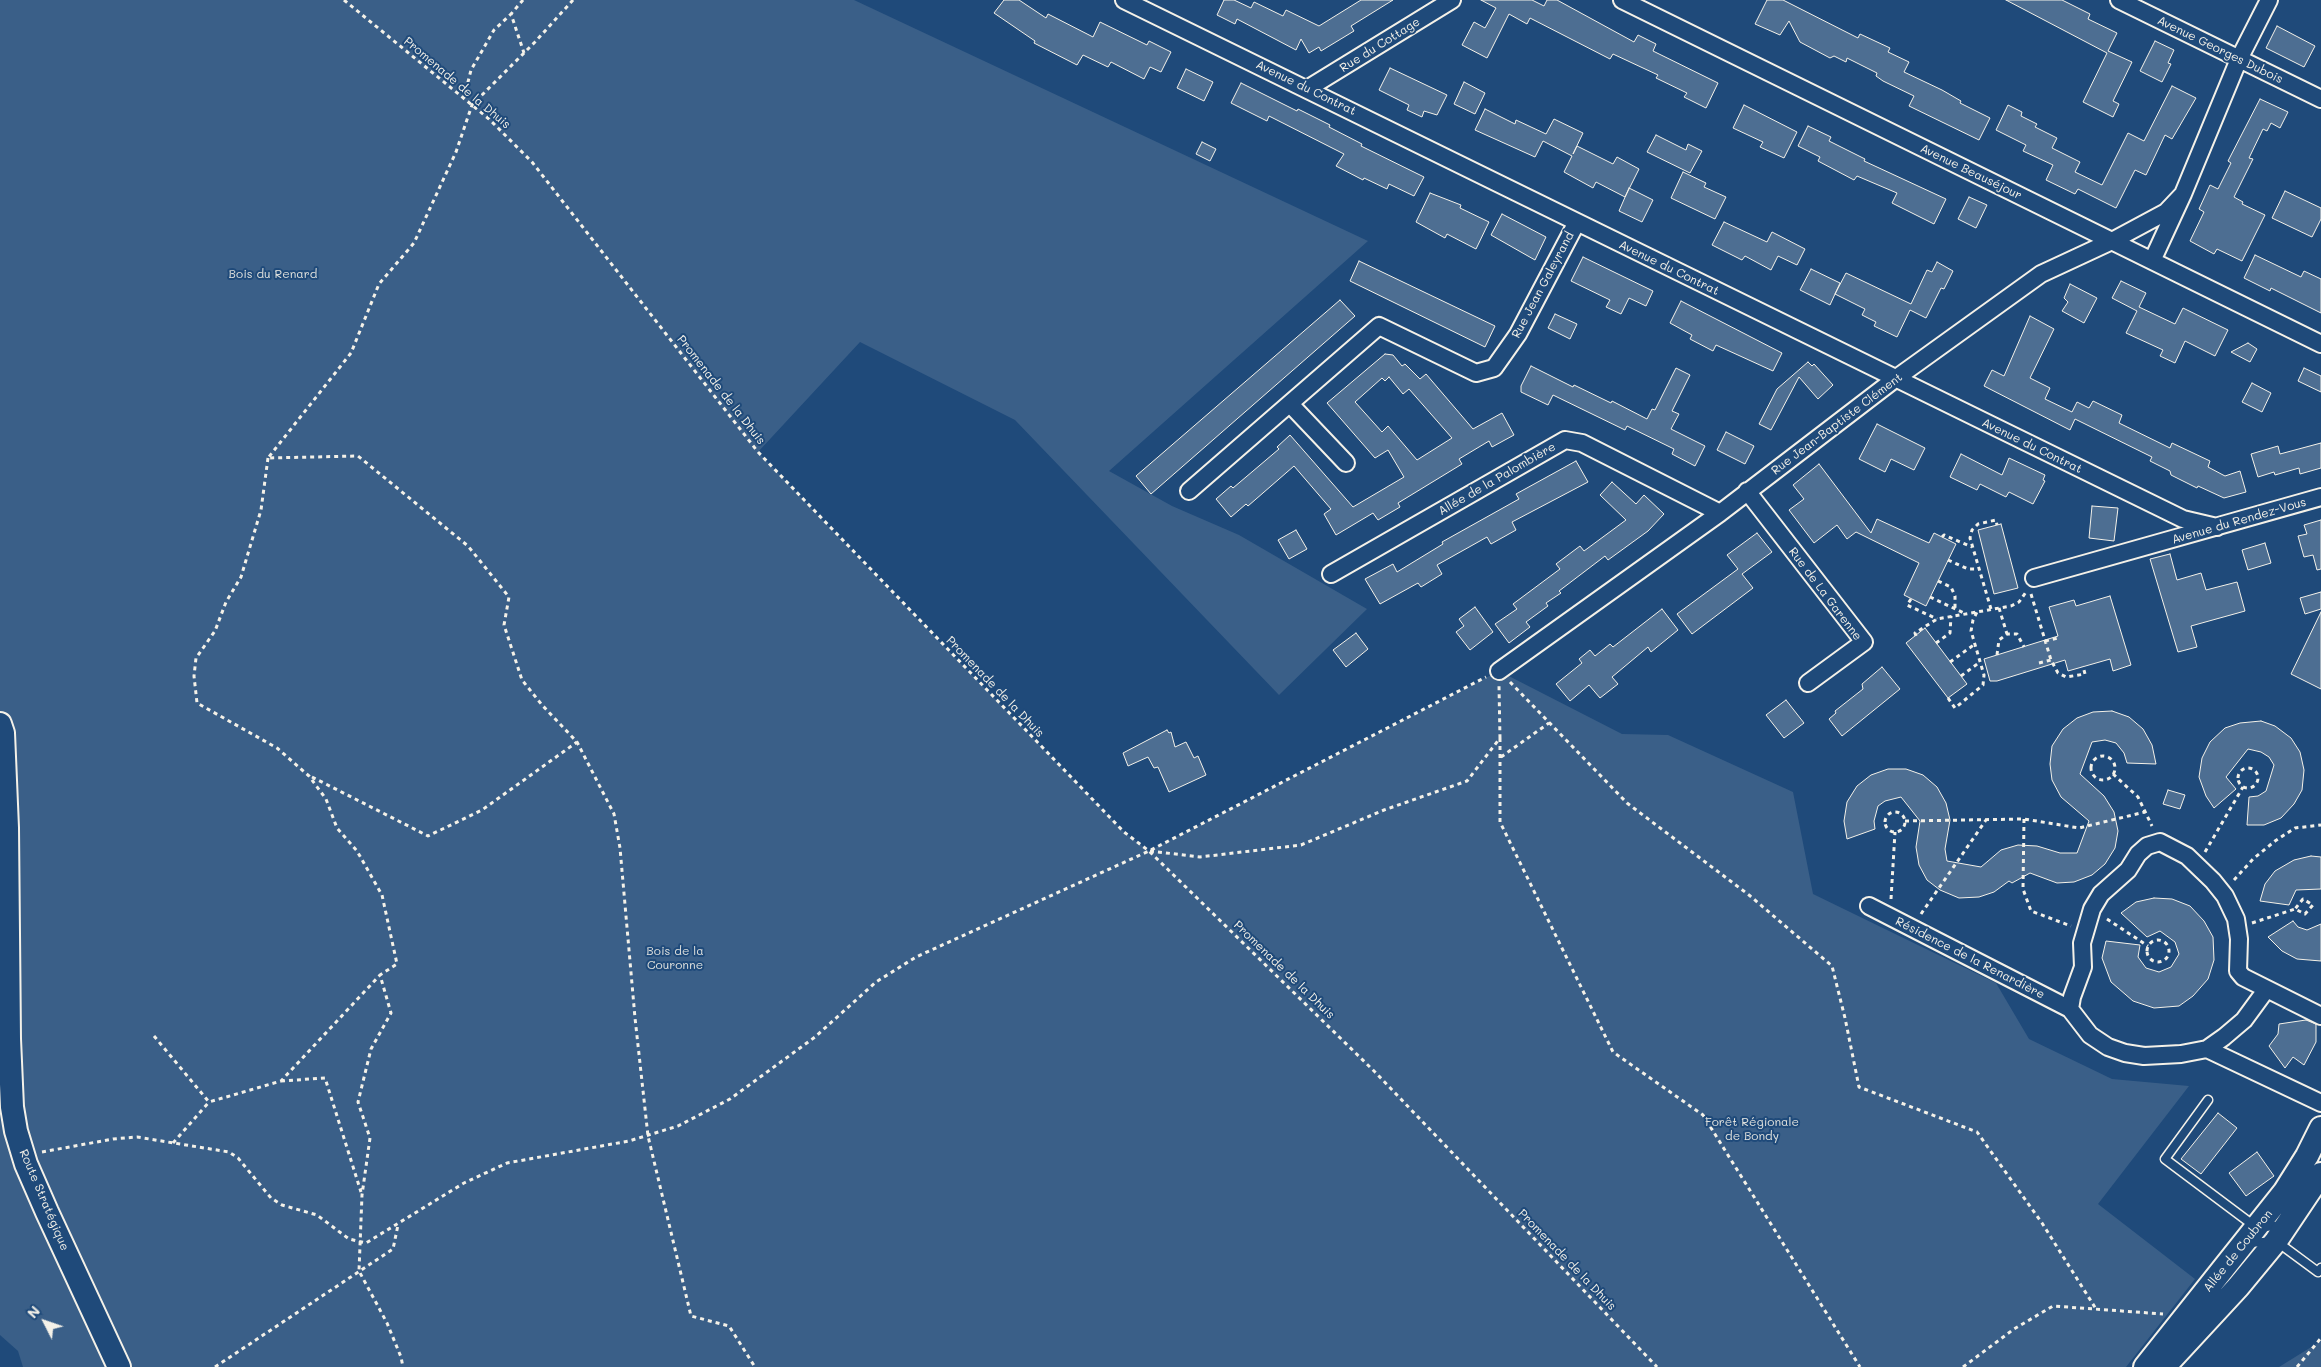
<!DOCTYPE html>
<html>
<head>
<meta charset="utf-8">
<style>
  body { margin:0 }
  #map { position:relative; width:2321px; height:1367px; overflow:hidden; background:#1f4a7a; font-family:Mali,sans-serif }
  canvas { display:block }
  .north { position:absolute; left:20px; top:1297px; width:50px; height:50px; -webkit-text-stroke:4px #1f4a7a; paint-order:stroke; rotate:311deg; font-size:14px; font-weight:700; line-height:20px; text-align:center; color:#f4f1e8 }
  .north::after { content:''; display:block; margin:auto; width:18px; height:22px; background:#f4f1e8; clip-path:polygon(50% 0,100% 100%,50% 72%,0 100%) }
</style>
</head>
<body>
<div id="map">
<canvas width="2321" height="1367"></canvas>
<div class="north">N</div>
</div>
<script>
const context = document.querySelector('canvas').getContext('2d');
context.lineJoin = 'round';
function fillPath(path, color) { context.fillStyle = color; context.fill(path, 'evenodd'); }
const shape = rows => new Path2D(rows.map(r => 'M' + r).join(''));
function trace(path, color, width, dash) { context.strokeStyle = color; context.lineWidth = width; context.lineCap = dash ? 'butt' : 'round'; context.setLineDash(dash || []); context.stroke(path); }
function write(font, color, halo, rows, align = 'center') {
  context.font = font + ' Mali,sans-serif'; context.lineWidth = 4; context.setLineDash([]); context.textBaseline = 'middle'; context.strokeStyle = halo; context.fillStyle = color; for (const [text, x, y, turn = 0] of rows) {
    context.save(); context.translate(x, y); context.rotate((+turn || 0) * Math.PI / 180); context.textAlign = isNaN(turn) ? turn : align; if (halo) context.strokeText(text, 0, 0); context.fillText(text, 0, 0); context.restore();
  }
}
fillPath(shape([
  [0,0,854,0,1368,241,1109,471,1172,506,1239,535,1367,609,1279,695,1015,420,860,342,758,452,865,565,1124,832,1149,851,1499,671,1622,734,1668,735,1793,792,1813,894,1996,983,2029,1039,2112,1079,2189,1086,2098,1204,2195,1279,2126,1367,23,1367,18,1351,0,1335],
  [2321,1341,2321,1367,2279,1367]
]), '#3a5f88');
const building = shape([
  [1004,0,1019,0,1046,18,1048,14,1093,37,1100,22,1147,45,1149,41,1171,52,1161,72,1150,67,1144,79,1111,62,1108,67,1083,55,1077,65,1034,43,1035,41,994,13,1004,0],
  [1224,0,1234,0,1251,8,1254,2,1283,16,1286,10,1319,26,1361,0,1393,0,1351,26,1354,31,1321,51,1319,47,1309,53,1301,39,1296,50,1237,19,1235,24,1217,15,1224,0],
  [1481,0,1532,0,1544,6,1547,0,1557,0,1634,42,1638,35,1656,44,1653,51,1718,83,1706,108,1684,97,1687,93,1656,78,1658,75,1613,54,1610,59,1530,18,1527,24,1509,14,1487,58,1462,45,1474,22,1485,28,1496,8,1481,0],
  [1767,0,1783,0,1858,38,1860,34,1890,48,1888,52,1909,62,1904,72,1942,90,1961,101,1960,103,1990,118,1979,140,1909,106,1914,96,1883,81,1876,76,1877,73,1847,58,1846,62,1834,56,1830,58,1800,42,1789,21,1780,35,1755,24,1767,0],
  [2006,0,2062,0,2090,14,2088,19,2117,33,2108,51,2132,62,2113,101,2119,104,2113,117,2083,102,2107,53,2006,0],
  [2277,26,2315,46,2304,67,2266,48,2277,26],
  [2155,41,2174,50,2168,63,2171,64,2162,82,2140,71,2155,41],
  [1390,68,1447,95,1437,115,1424,111,1422,117,1407,110,1409,105,1379,90,1390,68],
  [1186,69,1213,82,1204,101,1177,88,1186,69],
  [1464,82,1485,93,1475,114,1454,104,1464,82],
  [1241,83,1297,111,1298,109,1330,125,1329,127,1362,144,1361,146,1424,177,1414,196,1389,184,1387,189,1364,178,1363,180,1336,166,1344,154,1269,116,1267,121,1231,103,1241,83],
  [2172,86,2196,98,2172,139,2165,135,2146,175,2135,170,2116,208,2078,189,2075,194,2046,180,2053,165,2023,151,2026,145,1996,130,2008,105,2022,112,2021,116,2037,124,2035,127,2057,138,2052,148,2080,162,2075,172,2102,185,2128,133,2144,141,2172,86],
  [2260,99,2288,112,2280,128,2271,123,2267,131,2263,129,2249,158,2253,159,2234,197,2243,202,2242,204,2265,215,2242,261,2217,249,2214,254,2190,241,2204,212,2199,209,2210,185,2218,189,2231,163,2228,161,2260,99],
  [1744,105,1797,132,1784,158,1760,147,1763,142,1733,128,1744,105],
  [1485,109,1515,124,1516,120,1546,134,1554,119,1583,133,1573,154,1577,146,1613,164,1617,157,1639,169,1625,197,1596,182,1593,188,1564,172,1572,156,1543,141,1535,157,1475,130,1485,109],
  [1808,126,1831,137,1829,141,1865,159,1864,161,1946,199,1934,224,1892,203,1897,193,1857,176,1854,180,1818,161,1820,157,1798,146,1808,126],
  [1656,135,1686,150,1688,144,1702,151,1690,173,1647,152,1656,135],
  [1202,142,1216,149,1210,161,1196,154,1202,142],
  [1683,172,1706,183,1704,187,1726,197,1715,219,1671,198,1683,172],
  [1629,188,1653,200,1642,222,1619,211,1629,188],
  [2285,191,2321,208,2321,219,2312,237,2272,218,2285,191],
  [1430,193,1461,205,1460,208,1489,222,1476,249,1447,234,1445,238,1416,222,1430,193],
  [1969,197,1987,205,1976,228,1958,219,1969,197],
  [1502,214,1546,237,1535,260,1491,235,1502,214],
  [1724,222,1767,242,1772,232,1805,249,1797,265,1778,256,1771,270,1745,256,1742,260,1712,245,1724,222],
  [2255,255,2301,277,2304,271,2321,279,2321,313,2271,288,2270,291,2244,278,2255,255],
  [1583,257,1653,291,1646,306,1629,298,1621,314,1606,307,1610,300,1571,281,1583,257],
  [1359,261,1495,326,1485,347,1350,281,1359,261],
  [1937,262,1953,271,1944,289,1941,288,1926,318,1910,310,1897,337,1874,326,1876,322,1862,315,1865,309,1835,294,1846,273,1911,304,1927,270,1932,272,1937,262],
  [1811,269,1840,283,1830,305,1800,290,1811,269],
  [2121,281,2146,293,2139,307,2175,324,2183,308,2228,330,2215,356,2185,341,2175,363,2160,356,2163,350,2126,333,2137,311,2112,298,2121,281],
  [2070,284,2097,298,2084,323,2062,311,2068,302,2064,298,2070,284],
  [1340,300,1355,316,1151,494,1136,476,1340,300],
  [1681,301,1782,353,1773,371,1716,345,1713,351,1690,339,1692,335,1670,323,1681,301],
  [1555,314,1577,324,1570,339,1548,328,1555,314],
  [2030,316,2054,329,2030,378,2050,388,2045,399,2072,412,2077,402,2089,408,2093,401,2122,415,2119,423,2170,448,2172,443,2210,461,2208,467,2225,476,2240,471,2246,492,2224,498,2198,486,2197,488,2171,475,2170,471,2150,461,2152,457,2075,419,2070,430,1984,386,1992,370,2004,376,2030,316],
  [2248,343,2257,349,2250,362,2231,352,2248,343],
  [1385,354,1393,355,1402,366,1405,364,1420,379,1426,374,1473,429,1502,413,1514,435,1492,447,1489,441,1459,459,1462,464,1398,503,1400,507,1378,520,1373,513,1336,535,1324,514,1331,509,1294,466,1248,506,1246,504,1231,517,1216,499,1231,486,1233,488,1279,449,1277,447,1290,435,1353,507,1404,477,1388,450,1375,458,1327,403,1385,354],
  [1389,377,1403,394,1409,389,1452,438,1417,460,1388,426,1382,432,1355,402,1382,378,1385,381,1389,377],
  [1808,362,1812,366,1814,364,1833,385,1818,399,1799,377,1771,430,1759,424,1777,389,1808,362],
  [1531,366,1573,387,1574,385,1611,403,1612,401,1647,419,1652,409,1655,410,1676,368,1690,375,1672,411,1679,414,1671,429,1705,446,1695,466,1672,454,1674,449,1627,426,1625,430,1553,395,1548,405,1521,392,1521,386,1531,366],
  [2304,368,2321,376,2321,392,2298,381,2304,368],
  [2252,383,2271,393,2262,412,2242,402,2252,383],
  [1877,424,1925,448,1914,470,1891,459,1885,472,1859,459,1877,424],
  [1726,432,1754,446,1745,464,1717,450,1726,432],
  [2321,443,2321,468,2300,474,2299,468,2275,475,2274,472,2258,477,2251,454,2278,446,2280,454,2321,443],
  [1961,454,2002,475,2009,458,2045,475,2043,480,2045,481,2033,504,2009,492,2006,497,1980,484,1977,490,1950,477,1961,454],
  [1576,461,1588,482,1512,522,1516,530,1491,544,1487,537,1437,565,1442,574,1421,587,1418,583,1380,604,1365,579,1393,564,1397,572,1443,544,1442,542,1519,499,1516,494,1576,461],
  [1819,464,1871,533,1877,519,1929,543,1934,533,1956,544,1926,606,1904,595,1919,563,1856,532,1847,539,1837,525,1814,543,1789,510,1804,499,1793,485,1819,464],
  [1612,482,1636,504,1644,495,1664,514,1648,531,1608,560,1605,556,1559,591,1561,593,1546,603,1548,606,1526,622,1530,627,1509,643,1495,624,1517,609,1513,604,1560,569,1556,564,1580,546,1584,551,1626,520,1600,495,1612,482],
  [2092,506,2118,508,2114,541,2089,538,2092,506],
  [2321,520,2321,569,2317,570,2313,555,2304,557,2298,536,2307,534,2304,525,2321,520],
  [2001,524,2018,588,1994,594,1978,530,2001,524],
  [1296,530,1307,549,1289,559,1278,540,1296,530],
  [1757,533,1772,552,1742,574,1753,588,1692,634,1677,614,1738,569,1727,555,1757,533],
  [2265,543,2271,563,2248,570,2242,550,2265,543],
  [2170,554,2177,580,2201,573,2206,590,2237,582,2245,611,2191,626,2197,647,2178,652,2150,559,2170,554],
  [2321,592,2321,609,2305,614,2300,598,2321,592],
  [2110,596,2131,665,2113,671,2110,659,2068,671,2065,660,1997,681,1990,681,1984,659,2058,636,2049,607,2074,600,2076,606,2110,596],
  [1475,607,1493,632,1470,650,1456,632,1464,626,1459,619,1475,607],
  [1662,609,1678,630,1651,652,1648,647,1612,677,1618,684,1600,698,1589,685,1570,701,1556,684,1582,663,1579,659,1590,650,1595,656,1610,644,1613,647,1662,609],
  [2321,612,2321,689,2291,674,2321,612],
  [1925,628,1967,684,1948,698,1906,643,1925,628],
  [1356,633,1368,649,1346,667,1333,650,1356,633],
  [1882,667,1900,689,1842,736,1829,719,1836,713,1835,711,1863,689,1862,684,1882,667],
  [1786,700,1804,723,1784,738,1766,715,1786,700],
  [2112,711,2129,717,2143,729,2152,745,2156,764,2127,763,2124,753,2116,743,2105,740,2092,742,2080,774,2104,796,2114,812,2118,831,2115,848,2105,864,2092,875,2074,882,2057,883,2030,873,2012,883,2009,881,1994,892,1979,897,1959,898,1940,890,1927,880,1919,865,1916,847,1920,821,1901,797,1885,801,1878,806,1874,821,1875,829,1847,839,1844,821,1847,802,1857,786,1871,775,1888,769,1906,769,1923,775,1937,787,1946,803,1950,820,1945,849,1947,861,1981,867,2001,850,2018,845,2037,846,2060,853,2077,853,2089,821,2061,797,2052,780,2050,764,2052,746,2063,729,2077,718,2093,712,2112,711],
  [2261,721,2275,726,2291,738,2300,752,2304,770,2302,790,2294,804,2281,818,2264,825,2247,825,2249,797,2258,796,2266,791,2274,765,2269,757,2261,752,2248,749,2226,777,2236,789,2214,808,2206,796,2199,777,2202,758,2210,742,2225,728,2240,723,2261,721],
  [1167,730,1169,733,1171,732,1175,747,1186,742,1194,758,1198,756,1206,775,1169,792,1158,767,1154,768,1148,757,1128,766,1123,753,1167,730],
  [2168,790,2185,795,2180,809,2163,804,2168,790],
  [2311,856,2321,857,2321,889,2296,890,2289,905,2260,901,2265,884,2275,871,2294,860,2311,856],
  [2154,898,2172,899,2190,906,2204,921,2213,937,2214,960,2208,979,2193,996,2179,1006,2154,1008,2133,1001,2111,982,2102,958,2106,941,2140,945,2138,957,2146,968,2159,972,2171,967,2179,954,2175,942,2160,931,2147,937,2121,913,2136,902,2154,898],
  [2293,921,2298,927,2307,930,2321,924,2321,961,2297,959,2282,951,2268,937,2293,921],
  [2306,1020,2316,1024,2316,1042,2304,1065,2293,1057,2285,1068,2269,1046,2278,1034,2279,1024,2306,1020],
  [2218,1113,2237,1128,2201,1174,2181,1159,2218,1113],
  [2257,1152,2274,1176,2246,1196,2229,1173,2257,1152]
]);
fillPath(building, '#4d6e92');
trace(building, '#f4f1e8', 1);
const lane = shape([
  [2208,1100,2165,1159,2257,1228,2283,1225],
  [2249,1243,2276,1241,2318,1272,2321,1268]
]);
const street = shape([
  [1124,0,2183,519,2217,527],
  [1622,0,2321,344],
  [2119,0,2321,99],
  [1307,89,1452,0],
  [2152,261,2183,194,2239,59,2269,0],
  [1290,404,1346,463],
  [1189,491,1379,326,1476,373,1494,368,1518,334,1577,222],
  [1747,491,1864,642,1808,683],
  [1331,574,1565,440,1582,443,1720,513],
  [2034,578,2321,497],
  [1499,671,1720,513,1895,379,2041,274,2112,241,2166,212,2183,194],
  [1869,906,2070,1009],
  [2266,990,2244,1020,2224,1037,2207,1049,2181,1054,2144,1056,2125,1053,2108,1047,2090,1035,2070,1009,2072,997,2083,967,2082,943,2092,909,2101,894,2128,870,2138,854,2147,846,2160,842,2187,856,2213,881,2225,896,2236,919,2239,939,2238,971,2243,977,2321,1016],
  [2207,1049,2321,1103]
]);
const secondary = shape([
  [0,724,3,733,7,828,9,1039,12,1107,16,1131,26,1164,47,1212,119,1367],
  [2145,1367,2285,1191,2307,1156,2321,1128],
  [2164,1367,2238,1287,2276,1241,2321,1174]
]);
trace(lane, '#f4f1e8', 11);
trace(street, '#f4f1e8', 20);
trace(secondary, '#f4f1e8', 26);
trace(shape([
  [344,0,489,119,532,162,758,452,1124,832,1149,851,1375,1072,1657,1367],
  [523,0,511,14,524,53],
  [573,0,535,42,472,105,456,152,414,243,379,284,351,353,268,458,358,456,468,546,509,597,504,625,522,680,542,705,577,742,614,814,620,848,635,1018,648,1136,691,1316,729,1326,755,1367],
  [464,98,471,70,494,30,511,14],
  [268,458,261,510,241,577,226,602,215,631,196,658,194,676,197,703,277,748,309,776,326,799,337,828,357,851,382,895,397,964,380,975,391,1013,371,1049,358,1102,370,1138,362,1195,359,1271,387,1323,401,1357,403,1367],
  [1942,537,1944,535,1972,547],
  [1948,560,1968,569,1979,569],
  [1938,581,1951,587,1955,596,1955,608],
  [2031,594,2051,660,2058,673,2066,677,2085,674,2083,666],
  [1930,597,1966,614],
  [1911,599,1907,605,1937,619],
  [1999,608,2007,634],
  [1991,609,1970,538,1972,530,1978,524,1996,520,1997,525],
  [1916,636,1915,633,1937,619,2011,606,2019,602,2026,592],
  [2045,641,2058,638],
  [1936,643,1950,633,1951,616],
  [1997,655,1999,640,2007,634,2017,634,2024,647],
  [1950,662,1975,644],
  [2039,663,2051,660],
  [1961,676,1980,662],
  [1510,682,1627,803,1749,895,1832,966,1845,1018,1859,1087,1977,1132,2042,1223,2096,1309],
  [1948,698,1955,708,1983,685,1984,675,1971,631,1973,620,1977,612],
  [1500,738,1500,822,1613,1052,1703,1115,1860,1367],
  '2091 768a12 12 0 1 1 24 0a12 12 0 1 1-24 0Z',
  [1501,757,1549,723],
  '2238 778a10 10 0 1 1 20 0a10 10 0 1 1-20 0Z',
  [2113,774,2138,797,2152,826],
  [312,777,428,836,482,810,577,742],
  '1885 822a10 10 0 1 1 20 0a10 10 0 1 1-20 0Z',
  [2024,819,2023,889,2031,911,2071,926],
  [1905,821,2024,819,2079,828,2145,812],
  [1150,851,1200,857,1301,845,1384,810,1467,781,1500,738,1499,686],
  [2205,852,2243,787],
  [2234,880,2253,859,2275,841,2295,828,2321,825],
  [1891,899,1895,832],
  [1921,914,1986,820],
  [2107,919,2148,946],
  [2252,923,2295,909,2305,914,2313,905,2303,899,2295,909],
  '2147 951a11 11 0 1 1 22 0a11 11 0 1 1-22 0Z',
  [154,1036,209,1102,281,1081,380,975],
  [281,1081,325,1078,361,1192],
  [173,1143,209,1102],
  [42,1152,113,1139,137,1137,229,1152,238,1158,271,1198,282,1205,317,1215,349,1239,366,1243,464,1183,507,1163,629,1141,678,1126,730,1099,815,1037,876,982,916,957,1149,851,1486,677],
  [215,1367,393,1249,398,1225],
  [1963,1367,2014,1329,2053,1306,2163,1314],
  [2297,1367,2321,1338]
]), '#f4f1e8', 3, [4, 4]);
trace(lane, '#1f4a7a', 8);
trace(street, '#1f4a7a', 16);
trace(secondary, '#1f4a7a', 22);
write('12px', '#f4f1e8', '#1f4a7a', [
  ["Rue du Cottage",1380,45,-32],
  ["Avenue Georges Dubois",2220,50,26],
  ["Promenade de la Dhuis",457,83,40],
  ["Avenue du Contrat",1306,88,26],
  ["Avenue Beauséjour",1971,172,26],
  ["Avenue du Contrat",1669,268,26],
  ["Rue Jean Galeyrand",1543,285,-62],
  ["Promenade de la Dhuis",721,390,52],
  ["Rue Jean-Baptiste Clément",1837,424,-37],
  ["Avenue du Contrat",2032,446,26],
  ["Allée de la Palombière",1497,479,-30],
  ["Avenue du Rendez-Vous",2239,521,-16],
  ["Rue de La Garenne",1825,594,53],
  ["Promenade de la Dhuis",995,687,46],
  ["Résidence de la Renardière",1970,958,27],
  ["Promenade de la Dhuis",1284,970,44],
  ["Route Stratégique",44,1200,67],
  ["Allée de Coubron",2238,1251,-51],
  ["Promenade de la Dhuis",1567,1260,46]
]);
write('12px', '#e1e2de', '#1f4a7a', [
  ["Bois du Renard",273,274],
  ["Bois de la",675,951],
  ["Couronne",675,965],
  ["Forêt Régionale",1752,1122],
  ["de Bondy",1752,1136]
]);
</script>
</body>
</html>
